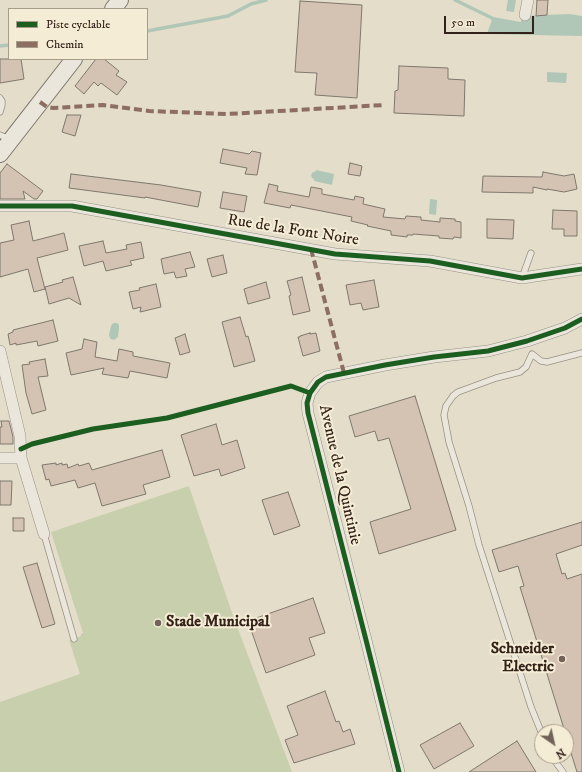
<!DOCTYPE html>
<html>
<head>
<meta charset="utf-8">
<style>
  body { margin:0 }
  #map { position:relative; width:582px; height:772px; overflow:hidden; background:#e4ddc9; font-family:"IM FELL DW Pica",serif }
  canvas { display:block }
  .legend { position:absolute; left:8px; top:8px; width:140px; height:52px; box-sizing:border-box; background:#f5ecd5; border:1px solid #a79b8a; margin:0; padding:5px 7px; list-style:none; font-size:12px; color:#332219 }
  .legend li { display:flex; align-items:center; gap:8px; height:20px }
  .legend b { width:20px; border:1px solid #a79b8a }
  .north { position:absolute; left:534px; top:724px; width:40px; height:40px; box-sizing:border-box; background:#f5ecd5; border:1px solid #a79b8a; border-radius:50%; rotate:146deg; font-size:11px; font-weight:700; line-height:16px; text-align:center; color:#332219 }
  .north::after { content:''; display:block; margin:auto; width:14px; height:18px; background:#716357; clip-path:polygon(50% 0,100% 100%,50% 72%,0 100%) }
  .scale { position:absolute; left:444px; top:16px; width:90px; height:18px; box-sizing:border-box; border:2px solid #332219; border-top:0; padding-left:5px; font-size:12px; line-height:14px; white-space:nowrap; color:#332219; -webkit-text-stroke:3px #f5ecd5; paint-order:stroke }
</style>
</head>
<body>
<div id="map">
<canvas width="582" height="772"></canvas>
<ul class="legend">
<li><b style="height:5px;background:#1b5e20"></b>Piste cyclable</li>
<li><b style="height:5px;background:#8d6e63"></b>Chemin</li>
</ul>
<div class="north">N</div>
<div class="scale">50 m</div>
</div>
<script>
const context = document.querySelector('canvas').getContext('2d');
context.lineJoin = 'round';
function fillPath(path, color) { context.fillStyle = color; context.fill(path, 'evenodd'); }
const shape = rows => new Path2D(rows.map(r => 'M' + r).join(''));
function trace(path, color, width, dash) { context.strokeStyle = color; context.lineWidth = width; context.lineCap = dash ? 'butt' : 'round'; context.setLineDash(dash || []); context.stroke(path); }
function write(font, color, halo, rows, align = 'center') {
  context.font = font + ' "IM FELL DW Pica",serif'; context.lineWidth = 4; context.setLineDash([]); context.textBaseline = 'middle'; context.strokeStyle = halo; context.fillStyle = color; for (const [text, x, y, turn = 0] of rows) {
    context.save(); context.translate(x, y); context.rotate((+turn || 0) * Math.PI / 180); context.textAlign = isNaN(turn) ? turn : align; if (halo) context.strokeText(text, 0, 0); context.fillText(text, 0, 0); context.restore();
  }
}
fillPath(shape([
  [189,486,232,613,292,772,0,772,0,702,80,674,69,640,81,636,81,634,83,633,51,532]
]), '#c8cfad');
fillPath(shape([
  [508,0,516,0,514,12,506,11],
  [569,14,582,16,582,36,487,34,493,17,521,22,522,16],
  [547,72,567,73,566,83,547,82],
  [316,170,334,174,332,185,314,181,314,179,312,178,311,175,313,172,315,172],
  [430,199,437,200,436,215,429,214],
  [114,323,117,323,119,325,119,328,118,337,114,340,111,339,110,338,109,335,111,326,112,324]
]), '#b0c7b8');
trace(shape([
  [455,0,492,18,494,21],
  [147,31,228,16,251,4,266,0],
  [0,46,9,45]
]), '#b0c7b8', 3.5);
const building = shape([
  [537,0,548,0,547,15,536,16,537,0],
  [300,1,362,5,357,98,315,95,317,73,295,72,300,1],
  [0,59,21,59,24,79,0,83,0,59],
  [96,59,104,59,119,71,116,75,127,82,117,95,101,83,98,86,94,82,84,94,75,86,96,59],
  [399,66,448,68,448,79,465,80,464,116,394,113,395,91,398,90,399,66],
  [67,115,81,115,75,136,62,132,67,115],
  [223,149,249,154,252,151,261,153,257,175,245,174,247,168,220,163,223,149],
  [350,163,362,166,360,176,348,174,350,163],
  [7,164,43,191,37,199,34,199,23,191,25,199,0,199,0,173,7,164],
  [543,172,564,176,574,174,577,189,564,192,547,189,547,190,533,187,533,193,482,192,483,176,542,177,543,172],
  [71,174,161,185,201,192,198,207,145,197,145,198,69,188,71,174],
  [269,184,278,186,277,191,309,197,311,187,322,189,322,194,354,200,355,196,364,198,363,204,385,209,383,217,405,219,406,216,421,217,421,220,440,222,440,218,455,219,455,221,461,222,461,238,454,237,453,239,439,238,439,236,413,234,413,235,407,235,407,237,391,235,391,231,367,226,368,225,351,221,352,217,291,205,290,208,264,203,269,184],
  [223,192,247,196,244,212,220,208,223,192],
  [553,210,577,211,577,236,564,236,564,229,552,229,553,210],
  [487,219,514,220,513,239,487,238,487,219],
  [29,221,33,241,64,233,68,250,37,258,45,289,34,292,28,269,0,277,0,243,14,240,11,225,29,221],
  [103,241,106,253,127,249,126,245,141,242,144,258,130,261,132,265,106,271,103,261,84,266,79,246,103,241],
  [190,252,195,267,185,269,187,276,176,278,174,272,164,274,161,259,190,252],
  [223,255,227,273,212,277,207,259,223,255],
  [73,277,81,305,69,298,49,304,45,287,63,282,62,280,73,277],
  [302,277,310,311,293,315,289,296,291,295,287,281,302,277],
  [374,280,379,307,363,310,361,303,350,305,346,285,374,280],
  [266,282,270,298,248,304,244,289,266,282],
  [156,284,161,307,140,312,141,307,133,309,129,292,140,290,139,288,156,284],
  [240,317,246,337,248,336,255,361,234,367,222,322,240,317],
  [53,320,58,341,38,346,37,341,16,345,16,343,10,345,8,334,13,332,13,330,53,320],
  [310,333,310,334,316,333,320,351,303,356,298,337,300,337,300,336,310,333],
  [185,334,190,352,180,355,175,338,185,334],
  [84,339,97,342,95,357,117,361,119,349,133,352,133,356,170,363,167,378,130,371,128,378,102,374,104,368,71,375,66,353,82,349,84,339],
  [45,359,48,376,38,377,46,410,32,414,26,393,22,365,30,364,29,362,45,359],
  [415,396,456,530,379,554,370,522,411,509,389,438,378,441,375,431,355,437,349,416,415,396],
  [1,421,9,421,13,437,13,444,0,444,0,427,2,427,1,421],
  [216,424,222,445,237,440,245,468,221,476,219,469,194,476,181,435,216,424],
  [162,450,170,477,143,485,146,494,102,506,95,483,78,488,75,480,51,486,49,479,46,480,42,465,56,463,56,465,62,463,62,465,67,464,68,468,78,464,79,466,89,463,92,470,162,450],
  [0,481,12,481,11,505,0,505,0,481],
  [288,492,300,526,274,535,262,500,288,492],
  [13,518,24,518,24,531,13,531,13,518],
  [582,522,582,545,556,554,562,574,565,573,567,579,582,574,582,772,577,772,566,737,566,732,565,732,520,587,524,586,518,566,499,572,492,550,582,522],
  [37,563,55,624,42,628,23,567,37,563],
  [313,598,325,633,309,638,315,655,266,673,248,621,313,598],
  [325,691,336,722,339,721,343,732,350,729,355,744,294,763,285,740,298,735,287,706,325,691],
  [460,723,474,746,434,769,420,745,460,723],
  [517,741,536,772,469,772,517,741]
]);
fillPath(building, '#d4c3b3');
trace(building, '#7e786d', 1);
const service = shape([
  [0,98,2,101,2,105,0,112],
  [0,135,9,139],
  [522,278,531,253],
  [44,534,74,639],
  [542,734,531,707,479,545,469,506,449,442,444,415,446,406,453,396,458,392,496,378,520,372,526,367,532,354,541,361,547,362,582,353],
  [551,756,563,772]
]);
const minor = shape([
  [525,15,528,0],
  [0,206,72,206,335,254,430,261,522,278,582,269],
  [0,351,20,436,21,458,44,534],
  [0,458,21,458],
  [399,772,366,640,308,413,307,403,310,393,318,382,326,377,385,365,434,357,488,351,527,341,565,328,582,319]
]);
const secondary = shape([
  [113,9,120,0],
  [0,154,74,59]
]);
trace(service, '#979184', 7);
trace(minor, '#979184', 12);
trace(secondary, '#7e786d', 18);
trace(service, '#eae6dc', 5.5);
trace(minor, '#eae6dc', 11);
trace(secondary, '#eae6dc', 16);
trace(shape([
  [40,102,47,107,53,108,103,105,149,111,227,114,384,105],
  [311,249,344,373]
]), '#8d6e63', 4, [8, 4]);
trace(shape([
  [0,206,72,206,335,254,430,261,522,278,582,269],
  [21,449,32,444,93,429,167,418,291,386,310,393],
  [399,772,366,640,308,413,307,403,310,393,318,382,326,377,385,365,434,357,488,351,527,341,565,328,582,319]
]), '#1b5e20', 5);
for (const [x, y, r, color] of [
  [158,623,4,"#716357"],
  [562,659,4,"#716357"]
]) { const dot = new Path2D(); dot.arc(x, y, r, 0, 2 * Math.PI); context.fillStyle = color; context.fill(dot); trace(dot, '#f5ecd5', 1.5); }
write('16px', '#332219', '#f5ecd5', [
  ["Rue de la Font Noire",293,231,9],
  ["Avenue de la Quintinie",339,475,77]
]);
write('bold 16px', '#332219', '#f5ecd5', [
  ["Stade Municipal",166,623],
  ["Schneider",554,650,"right"],
  ["Electric",554,668,"right"]
], 'left');
</script>
</body>
</html>
